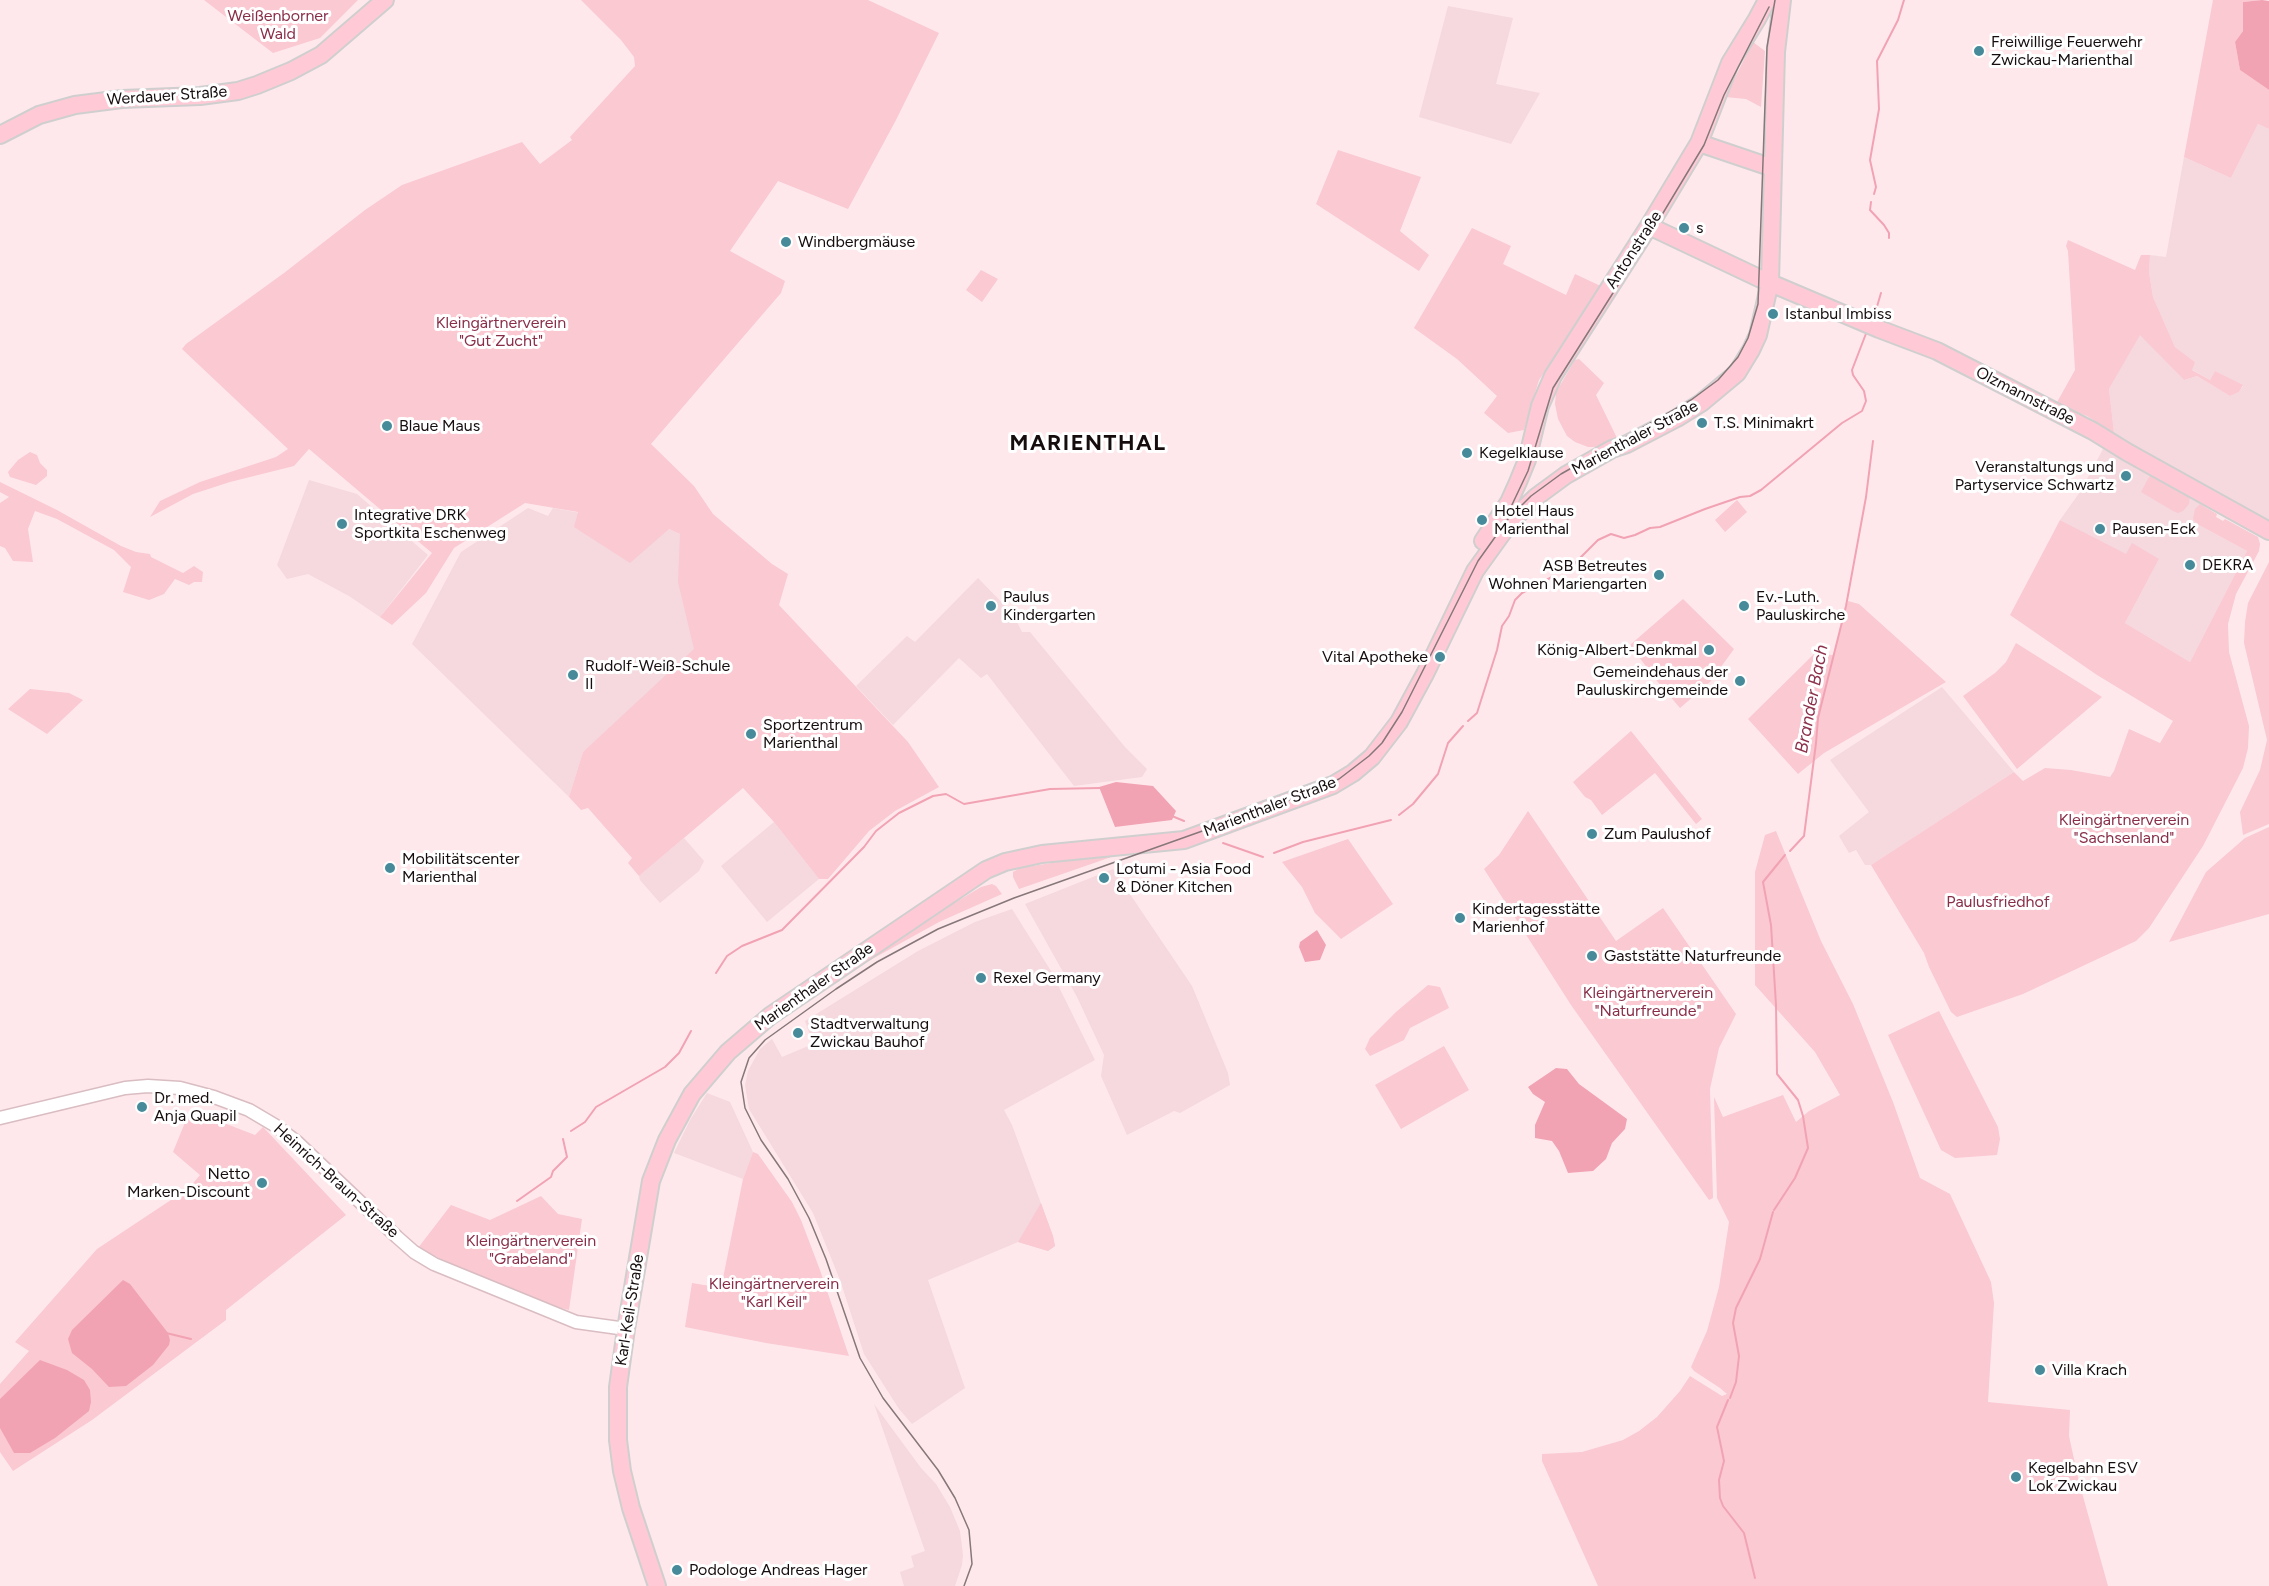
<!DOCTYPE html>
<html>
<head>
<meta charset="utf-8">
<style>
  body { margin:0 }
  canvas { display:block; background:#fee8ec }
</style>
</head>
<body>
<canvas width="2269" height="1586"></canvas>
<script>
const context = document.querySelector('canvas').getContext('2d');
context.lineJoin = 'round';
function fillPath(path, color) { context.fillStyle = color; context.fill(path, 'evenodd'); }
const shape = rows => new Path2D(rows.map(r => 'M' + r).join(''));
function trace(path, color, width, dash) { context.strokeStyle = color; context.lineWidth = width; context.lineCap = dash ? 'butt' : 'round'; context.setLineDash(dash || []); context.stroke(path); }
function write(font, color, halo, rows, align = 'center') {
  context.font = font + ' Figtree,sans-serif'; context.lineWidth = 6; context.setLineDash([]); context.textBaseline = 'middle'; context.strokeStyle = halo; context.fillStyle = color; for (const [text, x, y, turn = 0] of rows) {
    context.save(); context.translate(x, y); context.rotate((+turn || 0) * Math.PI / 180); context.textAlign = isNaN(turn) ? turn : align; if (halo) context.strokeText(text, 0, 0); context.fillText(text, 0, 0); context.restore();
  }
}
fillPath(shape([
  [1448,6,1513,18,1496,84,1540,93,1511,144,1419,117],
  [2258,124,2269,129,2269,523,2221,498,2114,433,2109,389,2140,334,2184,380,2197,376,2230,396,2239,392,2243,386,2215,371,2210,380,2191,369,2195,362,2175,347,2153,297,2149,272,2150,255,2166,257,2184,157,2231,178],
  [2109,448,2190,495,2200,504,2199,525,2247,551,2190,662,2125,623,2159,559,2126,555,2060,520,2080,492,2103,449],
  [309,480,357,494,428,555,380,617,349,596,308,574,287,579,277,565],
  [528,508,548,516,553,508,669,529,680,534,747,609,583,752,569,797,412,644,461,552],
  [978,578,1013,614,1022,632,1030,632,1125,747,1147,769,1142,777,1074,786,987,674,981,678,959,658,893,725,856,686,907,636,915,642],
  [1942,687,2014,772,1871,865,1865,865,1856,850,1849,853,1839,836,1869,812,1830,760],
  [774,822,819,879,767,922,721,866],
  [684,838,704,861,699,871,660,903,640,880,639,876],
  [1113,869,1192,986,1228,1073,1230,1085,1180,1113,1174,1111,1127,1135,1101,1076,1104,1055,1077,997,1025,904],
  [1012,909,1051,971,1095,1060,1004,1110,1012,1125,1053,1236,1055,1246,1048,1251,1018,1242,928,1280,965,1388,912,1424,899,1409,864,1354,840,1280,813,1213,749,1109,745,1085,748,1071,760,1049,772,1039,782,1057,813,1044,805,1021,918,951,975,922],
  [707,1093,730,1102,753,1152,743,1179,674,1153,690,1120],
  [874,1404,921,1468,936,1484,950,1507,960,1531,963,1555,962,1565,955,1586,904,1586,900,1572,914,1567,911,1556,925,1551]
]), '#f5d9de');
fillPath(shape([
  [204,0,358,0,320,38,273,53],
  [581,0,868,0,939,33,896,120,848,209,778,181,730,251,785,281,781,293,651,444,694,486,713,514,772,564,788,574,779,605,908,742,939,787,895,811,869,831,828,879,819,879,774,822,743,788,639,876,628,863,632,858,588,808,581,810,569,797,583,752,694,649,678,582,680,534,669,529,630,563,574,527,578,512,525,503,454,548,426,593,392,625,380,617,432,553,309,449,294,466,230,482,193,494,150,517,160,501,200,482,276,457,288,449,182,349,186,344,284,273,365,210,402,185,522,142,540,164,572,140,570,137,635,66,634,57,621,40],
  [2213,0,2262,0,2243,2,2243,31,2235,42,2240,70,2269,90,2269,129,2258,124,2231,178,2184,157],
  [1753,42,1765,51,1761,107,1746,99,1725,97],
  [1338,150,1421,177,1400,231,1429,255,1419,271,1316,204],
  [1472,228,1511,246,1503,264,1566,295,1575,274,1605,288,1539,380,1524,430,1508,433,1484,413,1497,396,1457,359,1414,328],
  [2068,240,2135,270,2141,255,2150,255,2149,272,2153,297,2175,347,2195,362,2192,370,2210,380,2215,371,2243,385,2239,392,2230,396,2197,376,2184,380,2140,335,2109,389,2114,433,2087,416,2056,404,2075,370,2068,251,2066,246],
  [981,270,998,279,982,302,966,290],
  [1579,359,1604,383,1596,395,1617,438,1600,447,1588,447,1575,442,1567,436,1558,419,1555,404,1556,392,1575,360],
  [30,452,37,455,40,463,47,470,47,476,36,485,10,477,8,472,18,460],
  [2154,474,2190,495,2189,504,2183,511,2178,513,2173,511,2141,492,2149,477],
  [0,482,57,510,121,546,136,552,150,554,151,557,183,573,194,566,203,572,202,582,194,582,189,585,175,579,164,594,149,600,123,592,131,567,114,550,57,519,35,511,28,529,33,562,13,561,5,548,0,546,0,503,9,497,0,492],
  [1737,500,1747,512,1725,532,1715,520],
  [2200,504,2217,514,2216,517,2223,521,2225,519,2258,537,2260,544,2259,551,2236,594,2228,624,2229,652,2249,726,2248,748,2243,768,2203,846,2149,928,2136,941,2023,994,1957,1017,1951,1012,1929,967,1924,953,1871,865,2014,772,2023,781,2045,768,2071,770,2110,777,2114,771,2129,729,2160,743,2173,721,2097,675,2010,615,2060,520,2126,554,2132,543,2159,559,2125,623,2190,662,2247,551,2199,525,2193,519,2195,509],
  [2269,562,2269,824,2243,835,2240,812,2260,770,2267,740,2244,643,2245,622,2248,603],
  [1683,599,1734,649,1710,682,1680,708,1657,681,1630,645],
  [1848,601,1859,604,1946,682,1824,753,1798,774,1748,719,1814,654,1833,655],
  [2016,643,2102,697,2017,769,1963,696,1995,673,2006,662],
  [30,689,69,693,83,700,47,734,8,709],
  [1631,731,1702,819,1696,824,1655,773,1602,815,1591,800,1585,797,1573,782],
  [1528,811,1616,941,1663,908,1736,1014,1719,1048,1710,1089,1713,1198,1709,1200,1571,1005,1484,869,1499,855],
  [2269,827,2269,914,2169,942,2206,872,2245,838],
  [1776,831,1821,941,1853,1004,1893,1102,1920,1178,1950,1194,1991,1282,1994,1303,1988,1402,2070,1410,2069,1436,2079,1482,2108,1586,1598,1586,1542,1461,1542,1454,1582,1452,1623,1440,1639,1431,1657,1417,1680,1391,1690,1376,1722,1396,1727,1394,1720,1388,1694,1371,1691,1367,1707,1331,1719,1287,1729,1222,1717,1198,1714,1097,1723,1117,1783,1095,1796,1122,1809,1111,1840,1095,1815,1052,1755,985,1755,872,1765,835],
  [1348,839,1393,904,1341,939,1315,913,1302,887,1282,862],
  [1120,852,1120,854,1019,889,1013,877,1013,872,1020,868],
  [992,884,996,886,1002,894,939,922,856,968,939,912,981,887],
  [1428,985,1440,987,1449,1008,1410,1028,1404,1040,1370,1056,1365,1049,1370,1038,1396,1012],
  [1939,1011,1998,1127,2000,1139,1997,1155,1955,1158,1941,1150,1888,1035],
  [1444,1046,1469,1090,1401,1129,1375,1085],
  [190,1110,255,1135,263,1127,346,1215,226,1310,226,1320,92,1420,13,1471,0,1452,0,1384,29,1351,15,1342,97,1249,189,1188,200,1175,173,1152],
  [753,1152,758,1154,792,1202,801,1220,820,1270,849,1356,766,1343,685,1327,692,1283,716,1287,722,1283,743,1179],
  [541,1196,558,1214,582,1219,569,1310,534,1301,501,1287,418,1248,451,1205,490,1220],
  [1041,1203,1053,1236,1055,1246,1048,1251,1018,1242]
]), '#fac9d2');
fillPath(shape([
  [2262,0,2269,1,2269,90,2240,70,2235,42,2243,31,2243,2],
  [1116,782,1153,786,1176,811,1172,820,1115,827,1099,787],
  [1317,930,1326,945,1320,960,1305,962,1299,947,1300,942],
  [1556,1068,1567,1069,1579,1084,1627,1119,1625,1129,1612,1143,1606,1159,1593,1171,1568,1173,1559,1151,1552,1141,1535,1138,1535,1125,1545,1102,1533,1094,1528,1087],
  [123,1280,130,1284,168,1333,170,1340,169,1345,153,1365,126,1386,109,1387,92,1369,72,1353,68,1339,72,1330],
  [40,1360,67,1370,84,1380,90,1390,91,1402,89,1411,55,1438,30,1453,14,1453,0,1428,0,1399]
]), '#f2a3b3');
trace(shape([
  [1874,194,1876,187,1870,160,1879,109,1877,61,1898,20,1904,0],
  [1871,202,1870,210,1884,225,1889,233,1889,238],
  [1873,320,1881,293],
  [1569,569,1598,540,1611,534,1624,538,1635,535,1650,528,1660,527,1705,509,1740,497,1750,496,1761,490,1842,423,1862,411,1866,401,1864,391,1853,375,1852,370,1867,331],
  [1468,721,1477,713,1497,650,1502,626,1509,616,1515,600,1522,593,1552,577],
  [1399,815,1413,804,1438,774,1448,743,1463,726],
  [1172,816,1184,821],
  [1223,843,1263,857],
  [1790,851,1804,836,1816,743,1818,718,1846,606,1866,497,1873,441],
  [1274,853,1303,842,1391,820],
  [716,973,727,956,742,946,782,930,864,847,876,831,899,813,933,796,946,794,964,804,1050,789,1100,788],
  [571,1131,585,1122,596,1107,665,1067,679,1053,691,1031],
  [517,1201,551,1177,553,1171,567,1157,563,1139],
  [1774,1210,1795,1178,1808,1148,1803,1116,1798,1100,1777,1074,1776,1005,1771,925,1763,882,1785,855],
  [166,1333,191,1339],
  [1730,1398,1736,1382,1739,1356,1733,1323,1736,1308,1760,1259,1773,1212],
  [1728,1400,1717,1427,1724,1461,1719,1480,1720,1498,1723,1506,1744,1533,1755,1578]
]), '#f2a3b3', 2);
const minor = shape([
  [0,1118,125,1088,148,1086,180,1088,214,1097,249,1110,276,1126,297,1142,397,1237,414,1252,434,1264,576,1322,626,1329]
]);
const major = shape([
  [0,135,39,115,75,105,122,99,200,96,238,91,257,85,291,71,321,55,385,0],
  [1699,143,1773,168],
  [1649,226,1761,279,1879,329,1937,351,2093,431,2127,452,2269,531],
  [1483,541,1509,502,1518,482,1527,460,1540,406,1553,376,1649,226,1699,143,1730,63,1757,19,1767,0],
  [657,1586,631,1508,622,1471,618,1440,618,1387,626,1329,651,1181,667,1140,692,1094,728,1052,770,1016,986,870,1005,862,1042,854,1184,840,1333,785,1353,773,1372,757,1399,722,1425,674,1475,571,1511,521,1536,497,1566,475,1612,449,1627,444,1677,418,1701,403,1737,373,1751,350,1758,335,1770,282,1776,52,1782,0]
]);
trace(minor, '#d9bdc2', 15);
trace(major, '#d0cfcf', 20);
trace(minor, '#fff', 12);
trace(major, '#ffcad6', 16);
trace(shape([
  [1509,511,1528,471,1553,388,1654,228,1704,145,1724,95,1769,7],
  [964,1586,972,1564,969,1530,955,1498,938,1470,883,1398,860,1358,826,1259,809,1218,788,1179,761,1140,745,1108,741,1082,749,1058,765,1040,836,989,877,962,938,929,1014,898,1312,792,1339,779,1369,756,1382,743,1402,712,1478,561,1508,519,1531,496,1561,474,1691,400,1718,380,1738,357,1748,338,1758,304,1767,47,1775,0]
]), '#86777a', 1.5);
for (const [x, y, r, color] of [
  [1979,51,6,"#478a9a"],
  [1684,228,6,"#478a9a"],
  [786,242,6,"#478a9a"],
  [1773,314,6,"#478a9a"],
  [1702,423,6,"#478a9a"],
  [387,426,6,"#478a9a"],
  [1467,453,6,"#478a9a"],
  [2126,476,6,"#478a9a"],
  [1482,520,6,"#478a9a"],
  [342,524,6,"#478a9a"],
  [2100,529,6,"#478a9a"],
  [2190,565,6,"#478a9a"],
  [1659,575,6,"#478a9a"],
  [991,606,6,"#478a9a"],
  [1744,606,6,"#478a9a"],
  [1709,650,6,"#478a9a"],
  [1440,657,6,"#478a9a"],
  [573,675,6,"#478a9a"],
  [1740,681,6,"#478a9a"],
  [751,734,6,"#478a9a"],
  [1592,834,6,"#478a9a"],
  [390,868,6,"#478a9a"],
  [1104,878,6,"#478a9a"],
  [1460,918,6,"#478a9a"],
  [1592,956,6,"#478a9a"],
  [981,978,6,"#478a9a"],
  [798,1033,6,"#478a9a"],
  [142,1107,6,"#478a9a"],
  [262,1183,6,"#478a9a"],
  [2040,1370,6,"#478a9a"],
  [2016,1477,6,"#478a9a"],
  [677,1570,6,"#478a9a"]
]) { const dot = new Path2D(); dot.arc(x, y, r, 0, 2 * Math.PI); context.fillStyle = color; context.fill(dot); trace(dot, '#fff', 2); }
write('16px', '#892e49', '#fff', [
  ["Weißenborner",278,16],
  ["Wald",278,34],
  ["Kleingärtnerverein",501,323],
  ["\"Gut Zucht\"",501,341],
  ["Kleingärtnerverein",2124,820],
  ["\"Sachsenland\"",2124,838],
  ["Paulusfriedhof",1998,902],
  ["Kleingärtnerverein",1648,993],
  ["\"Naturfreunde\"",1648,1011],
  ["Kleingärtnerverein",531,1241],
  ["\"Grabeland\"",531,1259],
  ["Kleingärtnerverein",774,1284],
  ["\"Karl Keil\"",774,1302]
]);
write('16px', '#160d0e', '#fff', [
  ["Freiwillige Feuerwehr",1991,42],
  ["Zwickau-Marienthal",1991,60],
  ["s",1696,228],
  ["Windbergmäuse",798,242],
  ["Istanbul Imbiss",1785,314],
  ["T.S. Minimakrt",1714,423],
  ["Blaue Maus",399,426],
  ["Kegelklause",1479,453],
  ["Veranstaltungs und",2114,467,"right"],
  ["Partyservice Schwartz",2114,485,"right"],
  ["Hotel Haus",1494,511],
  ["Marienthal",1494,529],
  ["Integrative DRK",354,515],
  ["Sportkita Eschenweg",354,533],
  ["Pausen-Eck",2112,529],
  ["DEKRA",2202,565],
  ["ASB Betreutes",1647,566,"right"],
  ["Wohnen Mariengarten",1647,584,"right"],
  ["Paulus",1003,597],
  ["Kindergarten",1003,615],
  ["Ev.-Luth.",1756,597],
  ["Pauluskirche",1756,615],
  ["König-Albert-Denkmal",1697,650,"right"],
  ["Vital Apotheke",1428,657,"right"],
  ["Rudolf-Weiß-Schule",585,666],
  ["II",585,684],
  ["Gemeindehaus der",1728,672,"right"],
  ["Pauluskirchgemeinde",1728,690,"right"],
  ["Sportzentrum",763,725],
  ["Marienthal",763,743],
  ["Zum Paulushof",1604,834],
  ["Mobilitätscenter",402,859],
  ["Marienthal",402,877],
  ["Lotumi - Asia Food",1116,869],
  ["& Döner Kitchen",1116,887],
  ["Kindertagesstätte",1472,909],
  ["Marienhof",1472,927],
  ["Gaststätte Naturfreunde",1604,956],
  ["Rexel Germany",993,978],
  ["Stadtverwaltung",810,1024],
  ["Zwickau Bauhof",810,1042],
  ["Dr. med.",154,1098],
  ["Anja Quapil",154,1116],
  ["Netto",250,1174,"right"],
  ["Marken-Discount",250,1192,"right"],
  ["Villa Krach",2052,1370],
  ["Kegelbahn ESV",2028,1468],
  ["Lok Zwickau",2028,1486],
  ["Podologe Andreas Hager",689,1570]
], 'left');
write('16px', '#160d0e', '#fff', [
  ["Werdauer Straße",167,96,-4],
  ["Antonstraße",1634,250,-57],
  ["Olzmannstraße",2025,396,27],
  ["Marienthaler Straße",1635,438,-28],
  ["Marienthaler Straße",1270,807,-21],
  ["Marienthaler Straße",814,987,-35],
  ["Heinrich-Braun-Straße",336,1181,42],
  ["Karl-Keil-Straße",630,1310,-81]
]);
write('italic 18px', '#8d324c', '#fff', [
  ["Brander Bach",1812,699,-79]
]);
context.letterSpacing = '1.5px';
write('bold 22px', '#160d0e', '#fff', [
  ["MARIENTHAL",1088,444]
]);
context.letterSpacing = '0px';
</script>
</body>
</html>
